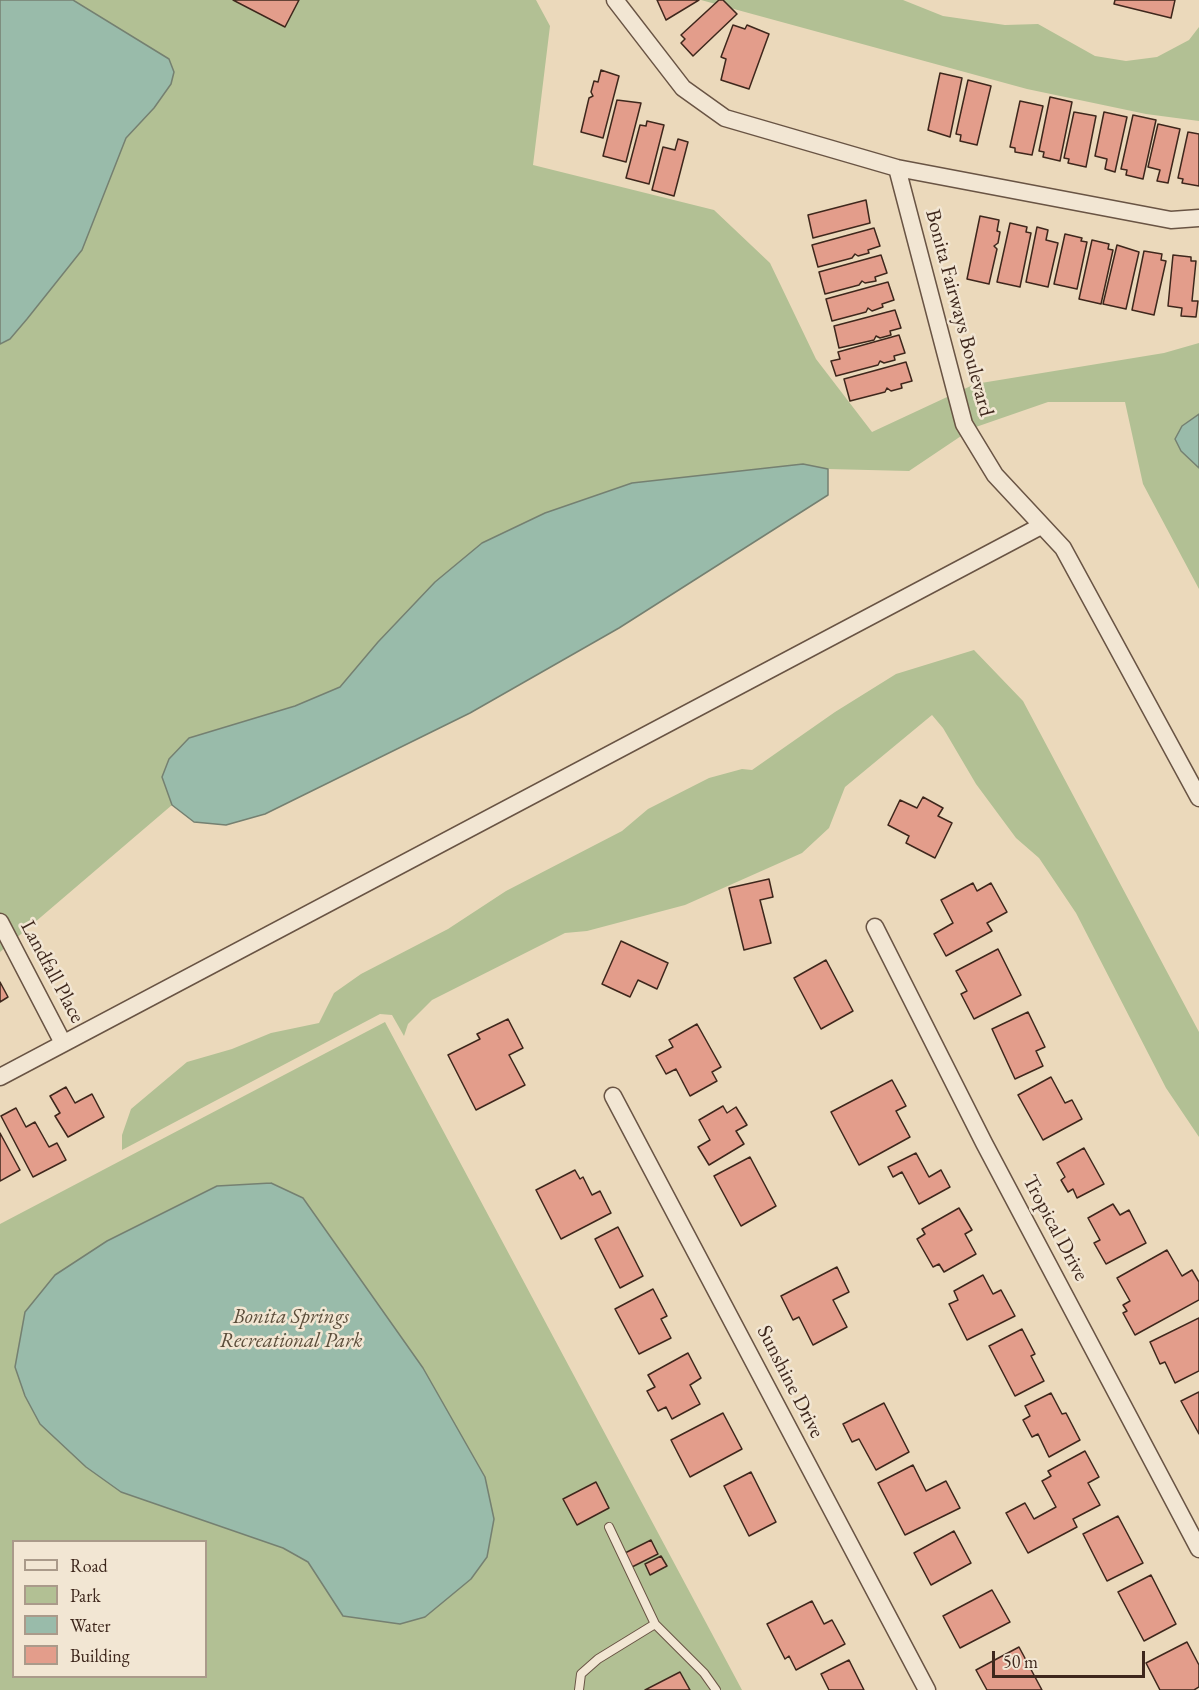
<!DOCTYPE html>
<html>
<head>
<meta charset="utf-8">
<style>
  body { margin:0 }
  #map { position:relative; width:1199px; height:1690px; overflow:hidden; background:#ebd9bb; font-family:"EB Garamond",serif }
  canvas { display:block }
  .legend { position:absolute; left:12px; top:1540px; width:195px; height:138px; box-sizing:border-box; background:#f2e6d3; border:2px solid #aa9a8a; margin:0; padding:8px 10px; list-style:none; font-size:18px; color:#3e271c }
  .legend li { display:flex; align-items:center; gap:12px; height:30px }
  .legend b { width:30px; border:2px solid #aa9a8a }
  .scale { position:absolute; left:992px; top:1651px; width:153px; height:27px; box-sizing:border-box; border:3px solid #3e271c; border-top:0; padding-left:8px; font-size:18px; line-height:21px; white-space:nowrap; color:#3e271c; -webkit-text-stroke:4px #f2e6d3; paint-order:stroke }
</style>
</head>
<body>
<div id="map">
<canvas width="1199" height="1690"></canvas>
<ul class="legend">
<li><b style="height:8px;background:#f2e6d3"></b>Road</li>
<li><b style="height:16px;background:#b2c094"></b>Park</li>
<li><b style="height:16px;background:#9ba"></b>Water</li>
<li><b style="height:16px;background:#e39d8b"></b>Building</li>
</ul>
<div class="scale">50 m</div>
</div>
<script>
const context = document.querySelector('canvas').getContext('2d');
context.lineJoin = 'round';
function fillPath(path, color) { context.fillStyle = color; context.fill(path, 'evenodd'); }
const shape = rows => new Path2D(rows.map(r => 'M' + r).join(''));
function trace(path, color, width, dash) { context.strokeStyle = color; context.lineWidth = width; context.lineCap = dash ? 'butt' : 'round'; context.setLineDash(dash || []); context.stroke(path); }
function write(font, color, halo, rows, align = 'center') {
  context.font = font + ' "EB Garamond",serif'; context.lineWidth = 5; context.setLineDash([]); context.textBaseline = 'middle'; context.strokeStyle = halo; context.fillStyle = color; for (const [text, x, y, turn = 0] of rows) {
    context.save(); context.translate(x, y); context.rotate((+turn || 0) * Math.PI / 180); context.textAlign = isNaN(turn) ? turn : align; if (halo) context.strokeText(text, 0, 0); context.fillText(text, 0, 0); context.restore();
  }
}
fillPath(shape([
  [0,0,233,0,285,27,299,0,536,0,550,26,533,165,714,210,770,263,816,359,872,432,975,384,1164,353,1199,343,1199,589,1143,484,1125,402,1048,402,973,428,909,471,828,469,828,495,619,628,470,713,265,814,226,825,194,822,172,805,0,952],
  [701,0,903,0,943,16,1005,25,1038,24,1095,56,1126,61,1157,57,1189,40,1199,27,1199,121,1146,114,1027,89],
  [974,650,1023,701,1199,1032,1199,1137,1166,1088,1076,913,1039,858,1016,838,976,784,943,728,932,715,845,787,829,828,802,853,685,905,587,931,565,933,432,1000,408,1024,404,1036,392,1015,380,1014,122,1150,122,1135,131,1109,187,1062,232,1049,271,1033,319,1023,334,993,361,974,448,929,506,891,622,831,648,809,709,778,742,769,752,770,835,712,896,674],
  [385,1022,742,1690,0,1690,0,1224],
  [14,1542,206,1542,206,1676,14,1676]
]), '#b2c094');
const water = shape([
  [0,0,73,0,169,59,174,72,171,84,154,108,126,138,82,250,27,319,10,339,0,344,0,0],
  [1199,414,1199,468,1181,451,1175,439,1182,426,1199,414],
  [803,464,828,469,828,495,619,628,470,713,265,814,226,825,194,822,172,805,162,777,169,759,189,738,295,706,340,687,378,642,435,582,482,543,545,513,632,483,803,464],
  [271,1183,303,1198,423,1368,485,1477,494,1519,487,1557,471,1579,425,1617,400,1624,343,1616,308,1562,283,1548,121,1492,86,1467,40,1424,25,1396,15,1367,25,1312,55,1275,107,1241,217,1186,271,1183]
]);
fillPath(water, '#9ba');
trace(water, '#758071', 1.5);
const building = shape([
  [233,0,299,0,285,27,233,0],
  [657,0,699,0,666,20,657,0],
  [719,0,723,0,737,14,693,56,681,43,685,39,681,35,719,0],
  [1115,0,1175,0,1171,18,1114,4,1115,0],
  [733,25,745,29,747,25,769,34,749,89,721,80,726,59,721,57,733,25],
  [601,70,619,76,603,138,581,132,589,98,593,96,591,92,594,81,598,82,601,70],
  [940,73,962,78,950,137,928,130,940,73],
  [968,80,991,86,977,145,960,141,961,135,956,134,968,80],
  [1050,97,1072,102,1060,161,1043,157,1044,152,1039,151,1050,97],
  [617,100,641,103,626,162,603,156,617,100],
  [1020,101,1043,106,1032,155,1015,152,1015,148,1010,147,1020,101],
  [1074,112,1096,116,1086,167,1068,163,1069,159,1064,158,1074,112],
  [1104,112,1127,117,1115,172,1105,169,1107,159,1095,156,1104,112],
  [1133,115,1156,120,1143,179,1126,175,1127,170,1121,169,1133,115],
  [647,121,664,125,649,184,626,178,640,125,646,126,647,121],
  [1158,124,1180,129,1168,183,1157,181,1160,170,1148,167,1158,124],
  [1188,132,1199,134,1199,186,1182,183,1183,179,1178,178,1188,132],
  [678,139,688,142,674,196,652,190,663,147,675,150,678,139],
  [866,200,870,223,813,238,808,215,866,200],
  [980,216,999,220,997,231,1000,232,998,243,994,246,997,249,989,284,967,279,980,216],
  [1010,223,1027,227,1026,232,1031,233,1020,287,997,282,1010,223],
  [1037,227,1048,230,1046,240,1058,243,1048,287,1026,282,1037,227],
  [874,228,880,246,868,250,869,253,858,256,855,254,852,258,818,267,812,245,874,228],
  [1065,234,1082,238,1081,241,1087,242,1077,289,1054,284,1065,234],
  [1092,240,1109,244,1108,249,1113,250,1101,304,1079,299,1092,240],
  [1117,245,1139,252,1126,309,1103,304,1117,245],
  [1144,251,1162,254,1161,260,1166,261,1154,315,1132,310,1144,251],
  [881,255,887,273,875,277,876,281,865,283,862,281,859,285,825,294,819,272,881,255],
  [1173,255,1191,257,1191,261,1196,261,1192,301,1198,301,1196,317,1181,316,1182,308,1168,306,1173,255],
  [888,282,894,300,882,304,883,307,872,311,868,308,866,312,832,321,826,299,888,282],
  [895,310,901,328,890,331,891,335,880,338,876,336,874,340,839,348,834,326,895,310],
  [899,335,905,353,894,356,895,360,884,363,880,361,878,365,836,376,831,361,840,359,838,352,899,335],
  [906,362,912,381,901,384,902,388,891,391,887,388,885,392,850,401,844,379,906,362],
  [923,797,943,808,938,816,952,823,935,858,906,843,909,836,888,825,900,800,917,808,923,797],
  [769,879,773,897,760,900,771,943,744,950,729,888,769,879],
  [973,883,977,891,991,883,1007,912,987,923,992,931,946,956,934,934,953,923,941,900,973,883],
  [621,941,668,963,657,989,638,980,630,997,602,984,621,941],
  [998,949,1021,995,974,1019,961,994,967,991,956,971,998,949],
  [826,960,853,1011,821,1029,794,978,826,960],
  [0,982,8,997,0,1002,0,982],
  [1028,1012,1045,1047,1036,1051,1043,1066,1015,1079,992,1029,1028,1012],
  [508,1019,523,1048,509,1055,525,1085,476,1110,448,1055,480,1039,477,1034,508,1019],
  [697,1024,721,1067,712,1072,717,1081,690,1096,676,1069,666,1074,656,1056,673,1047,669,1040,697,1024],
  [1051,1077,1065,1103,1072,1100,1082,1119,1043,1140,1018,1095,1051,1077],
  [892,1080,906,1106,896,1111,910,1137,859,1165,831,1112,892,1080],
  [66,1087,75,1103,92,1094,104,1117,68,1137,55,1116,60,1113,50,1096,66,1087],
  [723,1106,727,1113,736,1107,747,1125,736,1131,744,1144,709,1165,698,1147,710,1140,699,1120,723,1106],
  [16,1108,26,1127,35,1122,49,1147,57,1143,66,1160,33,1177,1,1116,16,1108],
  [0,1133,20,1170,0,1181,0,1133],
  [1084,1148,1104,1184,1077,1198,1073,1189,1068,1192,1061,1180,1065,1177,1057,1163,1084,1148],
  [916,1153,929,1177,941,1170,950,1187,919,1204,902,1172,893,1177,888,1167,916,1153],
  [750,1157,776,1206,741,1226,714,1176,750,1157],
  [575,1170,580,1179,583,1177,592,1195,600,1191,611,1213,561,1239,536,1190,575,1170],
  [1113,1204,1120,1215,1129,1210,1146,1243,1106,1264,1094,1243,1100,1240,1088,1218,1113,1204],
  [959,1208,972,1230,965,1234,976,1254,944,1272,939,1264,933,1267,917,1239,925,1234,922,1229,959,1208],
  [618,1227,643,1276,620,1288,595,1239,618,1227],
  [1167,1250,1182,1276,1192,1270,1199,1282,1199,1300,1135,1335,1123,1313,1127,1311,1123,1305,1130,1301,1117,1278,1167,1250],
  [837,1267,849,1292,833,1300,847,1327,813,1345,799,1317,793,1320,781,1296,837,1267],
  [983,1275,993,1294,1001,1290,1015,1316,967,1340,949,1304,958,1300,954,1291,983,1275],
  [653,1289,667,1316,661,1319,671,1338,639,1354,615,1309,653,1289],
  [1199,1318,1199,1371,1175,1383,1165,1362,1160,1364,1150,1342,1199,1318],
  [1022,1329,1035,1354,1031,1356,1044,1381,1015,1396,989,1346,1022,1329],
  [688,1353,701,1378,690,1385,700,1404,672,1419,666,1407,658,1411,647,1391,655,1387,648,1375,688,1353],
  [1199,1392,1199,1434,1181,1401,1199,1392],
  [1051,1393,1062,1414,1066,1413,1080,1440,1049,1457,1038,1434,1032,1437,1023,1420,1030,1416,1025,1406,1051,1393],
  [884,1403,909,1452,876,1470,859,1439,852,1442,843,1424,884,1403],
  [723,1413,742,1449,690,1477,671,1440,723,1413],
  [1085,1451,1099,1477,1088,1483,1100,1505,1073,1519,1077,1527,1028,1553,1006,1513,1025,1503,1034,1519,1056,1507,1042,1481,1051,1476,1048,1471,1085,1451],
  [913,1465,926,1491,946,1481,960,1508,905,1535,878,1483,913,1465],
  [751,1472,776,1522,749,1536,724,1486,751,1472],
  [596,1482,609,1508,577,1525,563,1499,596,1482],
  [1118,1516,1143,1563,1107,1581,1083,1534,1118,1516],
  [954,1531,971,1563,931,1585,914,1553,954,1531],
  [651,1540,658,1554,632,1567,625,1553,651,1540],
  [661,1556,667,1566,650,1575,645,1564,661,1556],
  [1151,1575,1176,1624,1144,1641,1118,1592,1151,1575],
  [992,1590,1010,1622,960,1648,943,1616,992,1590],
  [812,1601,824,1624,832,1620,845,1644,796,1670,789,1656,785,1659,767,1624,812,1601],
  [1187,1642,1199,1665,1199,1687,1194,1690,1160,1690,1146,1663,1187,1642],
  [1019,1647,1042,1690,987,1690,976,1670,1019,1647],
  [849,1660,864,1690,829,1690,821,1674,849,1660],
  [680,1672,690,1690,645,1690,680,1672]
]);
fillPath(building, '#e39d8b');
trace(building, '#3e271c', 1.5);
const service = shape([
  [609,1527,655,1624,704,1673,716,1690],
  [579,1690,581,1674,598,1659,655,1624]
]);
const minor = shape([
  [615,0,683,88,725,118,897,168,1171,220,1199,218],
  [897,168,964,424,995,475,1063,548,1199,798],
  [0,922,63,1043],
  [875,927,984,1143,1199,1549],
  [0,1077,1041,526],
  [613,1096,927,1690]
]);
trace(service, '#695444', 10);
trace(minor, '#695444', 19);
trace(service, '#f2e6d3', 8);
trace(minor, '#f2e6d3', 16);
write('21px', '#3e271c', '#f2e6d3', [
  ["Bonita Fairways Boulevard",959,313,75],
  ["Landfall Place",52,972,62],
  ["Tropical Drive",1055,1228,62],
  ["Sunshine Drive",790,1382,63]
]);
write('italic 21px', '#5b4d3a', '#f2e6d3', [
  ["Bonita Springs",291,1317],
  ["Recreational Park",291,1341]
]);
</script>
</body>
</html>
